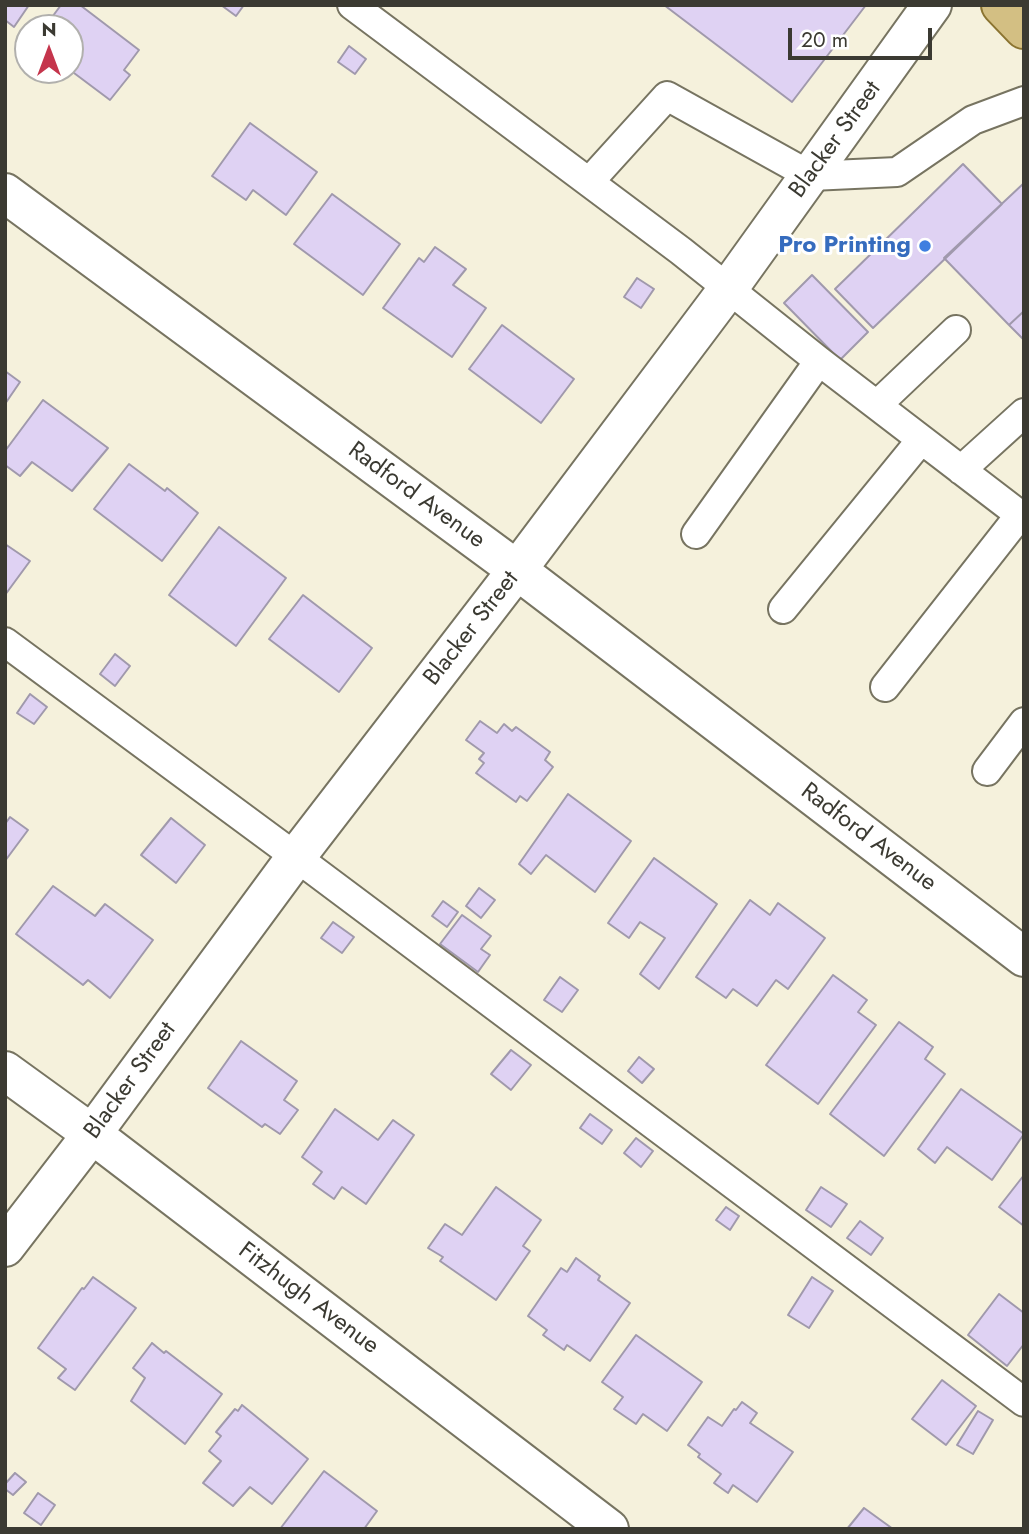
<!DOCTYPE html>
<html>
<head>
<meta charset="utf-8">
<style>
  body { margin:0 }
  #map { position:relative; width:1029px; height:1534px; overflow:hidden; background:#f5f1dc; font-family:Jost,sans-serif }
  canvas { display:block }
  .frame { position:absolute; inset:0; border:7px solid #3b3a32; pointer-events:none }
  .north { position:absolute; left:14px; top:14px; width:70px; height:70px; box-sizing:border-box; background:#fff; border:2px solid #b1b0ad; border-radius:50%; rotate:0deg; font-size:19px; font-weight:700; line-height:28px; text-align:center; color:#3b3a32 }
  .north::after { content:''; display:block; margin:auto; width:24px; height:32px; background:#c5354c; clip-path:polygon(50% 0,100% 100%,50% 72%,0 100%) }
  .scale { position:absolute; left:788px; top:28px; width:144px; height:32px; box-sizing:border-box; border:4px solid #3b3a32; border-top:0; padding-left:9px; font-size:21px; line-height:24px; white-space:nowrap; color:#3b3a32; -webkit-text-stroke:5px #fff; paint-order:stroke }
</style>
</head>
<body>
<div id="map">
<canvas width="1029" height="1534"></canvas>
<div class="frame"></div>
<div class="north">N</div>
<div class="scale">20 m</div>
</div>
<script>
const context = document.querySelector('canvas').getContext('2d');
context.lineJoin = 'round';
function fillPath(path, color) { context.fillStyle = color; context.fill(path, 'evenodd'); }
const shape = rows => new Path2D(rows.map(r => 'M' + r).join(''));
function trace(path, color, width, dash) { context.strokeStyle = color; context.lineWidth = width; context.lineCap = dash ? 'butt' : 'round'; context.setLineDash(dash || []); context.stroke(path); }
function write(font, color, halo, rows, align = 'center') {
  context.font = font + ' Jost,sans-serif'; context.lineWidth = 6; context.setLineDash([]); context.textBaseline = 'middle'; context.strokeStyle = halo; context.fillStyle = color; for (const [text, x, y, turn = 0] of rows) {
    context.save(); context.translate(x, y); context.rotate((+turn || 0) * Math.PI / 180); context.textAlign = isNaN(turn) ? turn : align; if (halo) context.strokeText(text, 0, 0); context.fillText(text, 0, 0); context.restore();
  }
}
const building = shape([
  [5,5,29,5,14,27,5,20,5,5],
  [61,5,80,5,139,50,124,70,130,75,110,100,70,70,70,28,44,28,61,5],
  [221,5,244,5,236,16,221,5],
  [664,5,866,5,792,102,664,5],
  [349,46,366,59,355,74,338,62,349,46],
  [250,123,317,172,286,215,253,190,246,200,212,176,250,123],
  [963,164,1002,204,873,328,835,289,963,164],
  [1024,183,1024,311,1009,325,944,258,1024,183],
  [332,194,400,244,363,295,294,244,332,194],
  [435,247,466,269,453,285,486,308,452,357,383,308,419,258,424,262,435,247],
  [812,275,868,332,840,360,784,303,812,275],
  [637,278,654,289,641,308,624,297,637,278],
  [1024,311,1024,340,1009,325,1024,311],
  [502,325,574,379,541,423,469,369,502,325],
  [5,371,20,382,5,404,5,371],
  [43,400,108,448,72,491,32,462,20,476,5,465,5,451,43,400],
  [129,464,165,491,167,488,198,513,162,561,94,509,129,464],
  [219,527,286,578,236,646,169,595,219,527],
  [5,544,30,561,5,595,5,544],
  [303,595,372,648,339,692,269,639,303,595],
  [115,654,130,666,115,686,100,674,115,654],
  [30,694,47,707,34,724,17,713,30,694],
  [480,721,497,733,504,724,512,731,516,727,550,752,545,760,553,767,527,801,520,796,516,802,476,773,484,763,479,759,484,753,466,740,480,721],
  [568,794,631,841,595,892,546,855,531,874,519,864,568,794],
  [10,817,28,830,5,861,5,824,10,817],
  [171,818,205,845,176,883,141,855,171,818],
  [654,858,717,904,659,989,640,974,665,938,640,922,629,938,608,923,654,858],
  [53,886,95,916,105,904,153,940,110,998,88,980,83,985,16,934,53,886],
  [479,888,495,900,481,918,466,906,479,888],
  [750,900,770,915,778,903,825,938,788,989,776,980,757,1006,733,989,726,998,696,977,750,900],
  [443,901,458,912,447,927,432,916,443,901],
  [462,915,491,936,481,949,490,955,478,972,440,944,462,915],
  [333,922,354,937,342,953,321,938,333,922],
  [833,975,867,1000,858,1012,876,1025,818,1104,766,1065,833,975],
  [560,977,578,990,562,1012,544,1000,560,977],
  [899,1022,933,1047,925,1059,945,1074,884,1156,830,1114,899,1022],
  [241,1041,297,1081,284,1100,298,1110,280,1134,265,1124,262,1127,208,1088,241,1041],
  [511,1050,531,1065,511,1090,491,1074,511,1050],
  [639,1057,654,1069,642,1083,628,1071,639,1057],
  [961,1089,1024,1134,992,1180,947,1147,935,1163,918,1149,961,1089],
  [335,1109,378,1140,393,1120,414,1135,366,1204,342,1187,334,1199,313,1184,322,1172,302,1157,335,1109],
  [590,1114,612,1130,602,1144,580,1128,590,1114],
  [636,1138,653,1151,641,1167,624,1153,636,1138],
  [1024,1175,1024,1226,999,1207,1024,1175],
  [496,1187,541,1220,523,1246,530,1251,496,1300,440,1261,443,1257,428,1248,445,1224,462,1235,496,1187],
  [821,1187,847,1204,831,1227,806,1210,821,1187],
  [726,1207,739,1216,730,1230,716,1220,726,1207],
  [860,1221,883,1238,871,1255,847,1238,860,1221],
  [576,1258,600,1276,598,1280,630,1303,590,1361,567,1345,564,1350,543,1335,547,1330,528,1316,561,1268,567,1272,576,1258],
  [93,1277,136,1308,75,1390,58,1378,66,1369,38,1348,82,1288,84,1289,93,1277],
  [812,1277,833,1291,809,1328,788,1315,812,1277],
  [999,1294,1024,1313,1024,1344,1007,1366,968,1335,999,1294],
  [636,1335,702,1382,667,1431,643,1414,636,1424,614,1409,623,1397,602,1382,636,1335],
  [152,1343,164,1353,166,1351,222,1394,185,1444,131,1401,145,1378,133,1368,152,1343],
  [942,1380,976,1406,946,1445,912,1419,942,1380],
  [742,1402,757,1413,750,1423,793,1452,757,1502,733,1485,728,1493,714,1483,721,1474,698,1457,700,1454,688,1445,708,1417,722,1426,734,1409,736,1410,742,1402],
  [242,1405,308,1459,272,1504,250,1487,233,1506,203,1483,221,1461,209,1451,221,1436,216,1432,235,1409,238,1411,242,1405],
  [978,1411,993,1420,973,1454,957,1445,978,1411],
  [324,1471,377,1511,364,1529,280,1529,324,1471],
  [15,1473,26,1482,13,1495,5,1489,5,1484,15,1473],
  [38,1493,55,1505,41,1525,24,1513,38,1493],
  [864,1508,893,1529,847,1529,864,1508]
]);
fillPath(building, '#dfd2f3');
trace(building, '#a099ac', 2);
const lane = shape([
  [352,5,681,251,819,361,1024,518],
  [589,182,667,96,811,176,897,172,973,120,1024,101],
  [878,404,956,330],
  [961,470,1024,413],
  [696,534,819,361],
  [783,609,921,440],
  [5,642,296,857,1024,1402],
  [885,687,1020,515],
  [987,771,1024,722]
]);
const street = shape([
  [5,193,517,570,1024,957],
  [5,1071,92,1134,609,1529],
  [5,1247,92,1134,296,857,517,570,728,289,932,5]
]);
const primary = shape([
  [1001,5,1024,29]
]);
trace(lane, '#777461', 32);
trace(street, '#777461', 42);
trace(primary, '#8b7431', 42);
trace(lane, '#fff', 28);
trace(street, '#fff', 38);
trace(primary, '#d3bf83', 38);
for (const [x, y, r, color] of [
  [925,246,7,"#3f7fe0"]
]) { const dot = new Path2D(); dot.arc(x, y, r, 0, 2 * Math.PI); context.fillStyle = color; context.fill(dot); trace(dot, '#fff', 2.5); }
write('24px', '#3b3a32', '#fff', [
  ["Blacker Street",836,140,-54],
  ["Radford Avenue",416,496,36],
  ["Blacker Street",472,629,-52],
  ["Radford Avenue",868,838,37],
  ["Blacker Street",131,1081,-54],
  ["Fitzhugh Avenue",308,1299,37]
]);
write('bold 24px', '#366cbe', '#fff', [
  ["Pro Printing",911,246]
], 'right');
</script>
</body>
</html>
